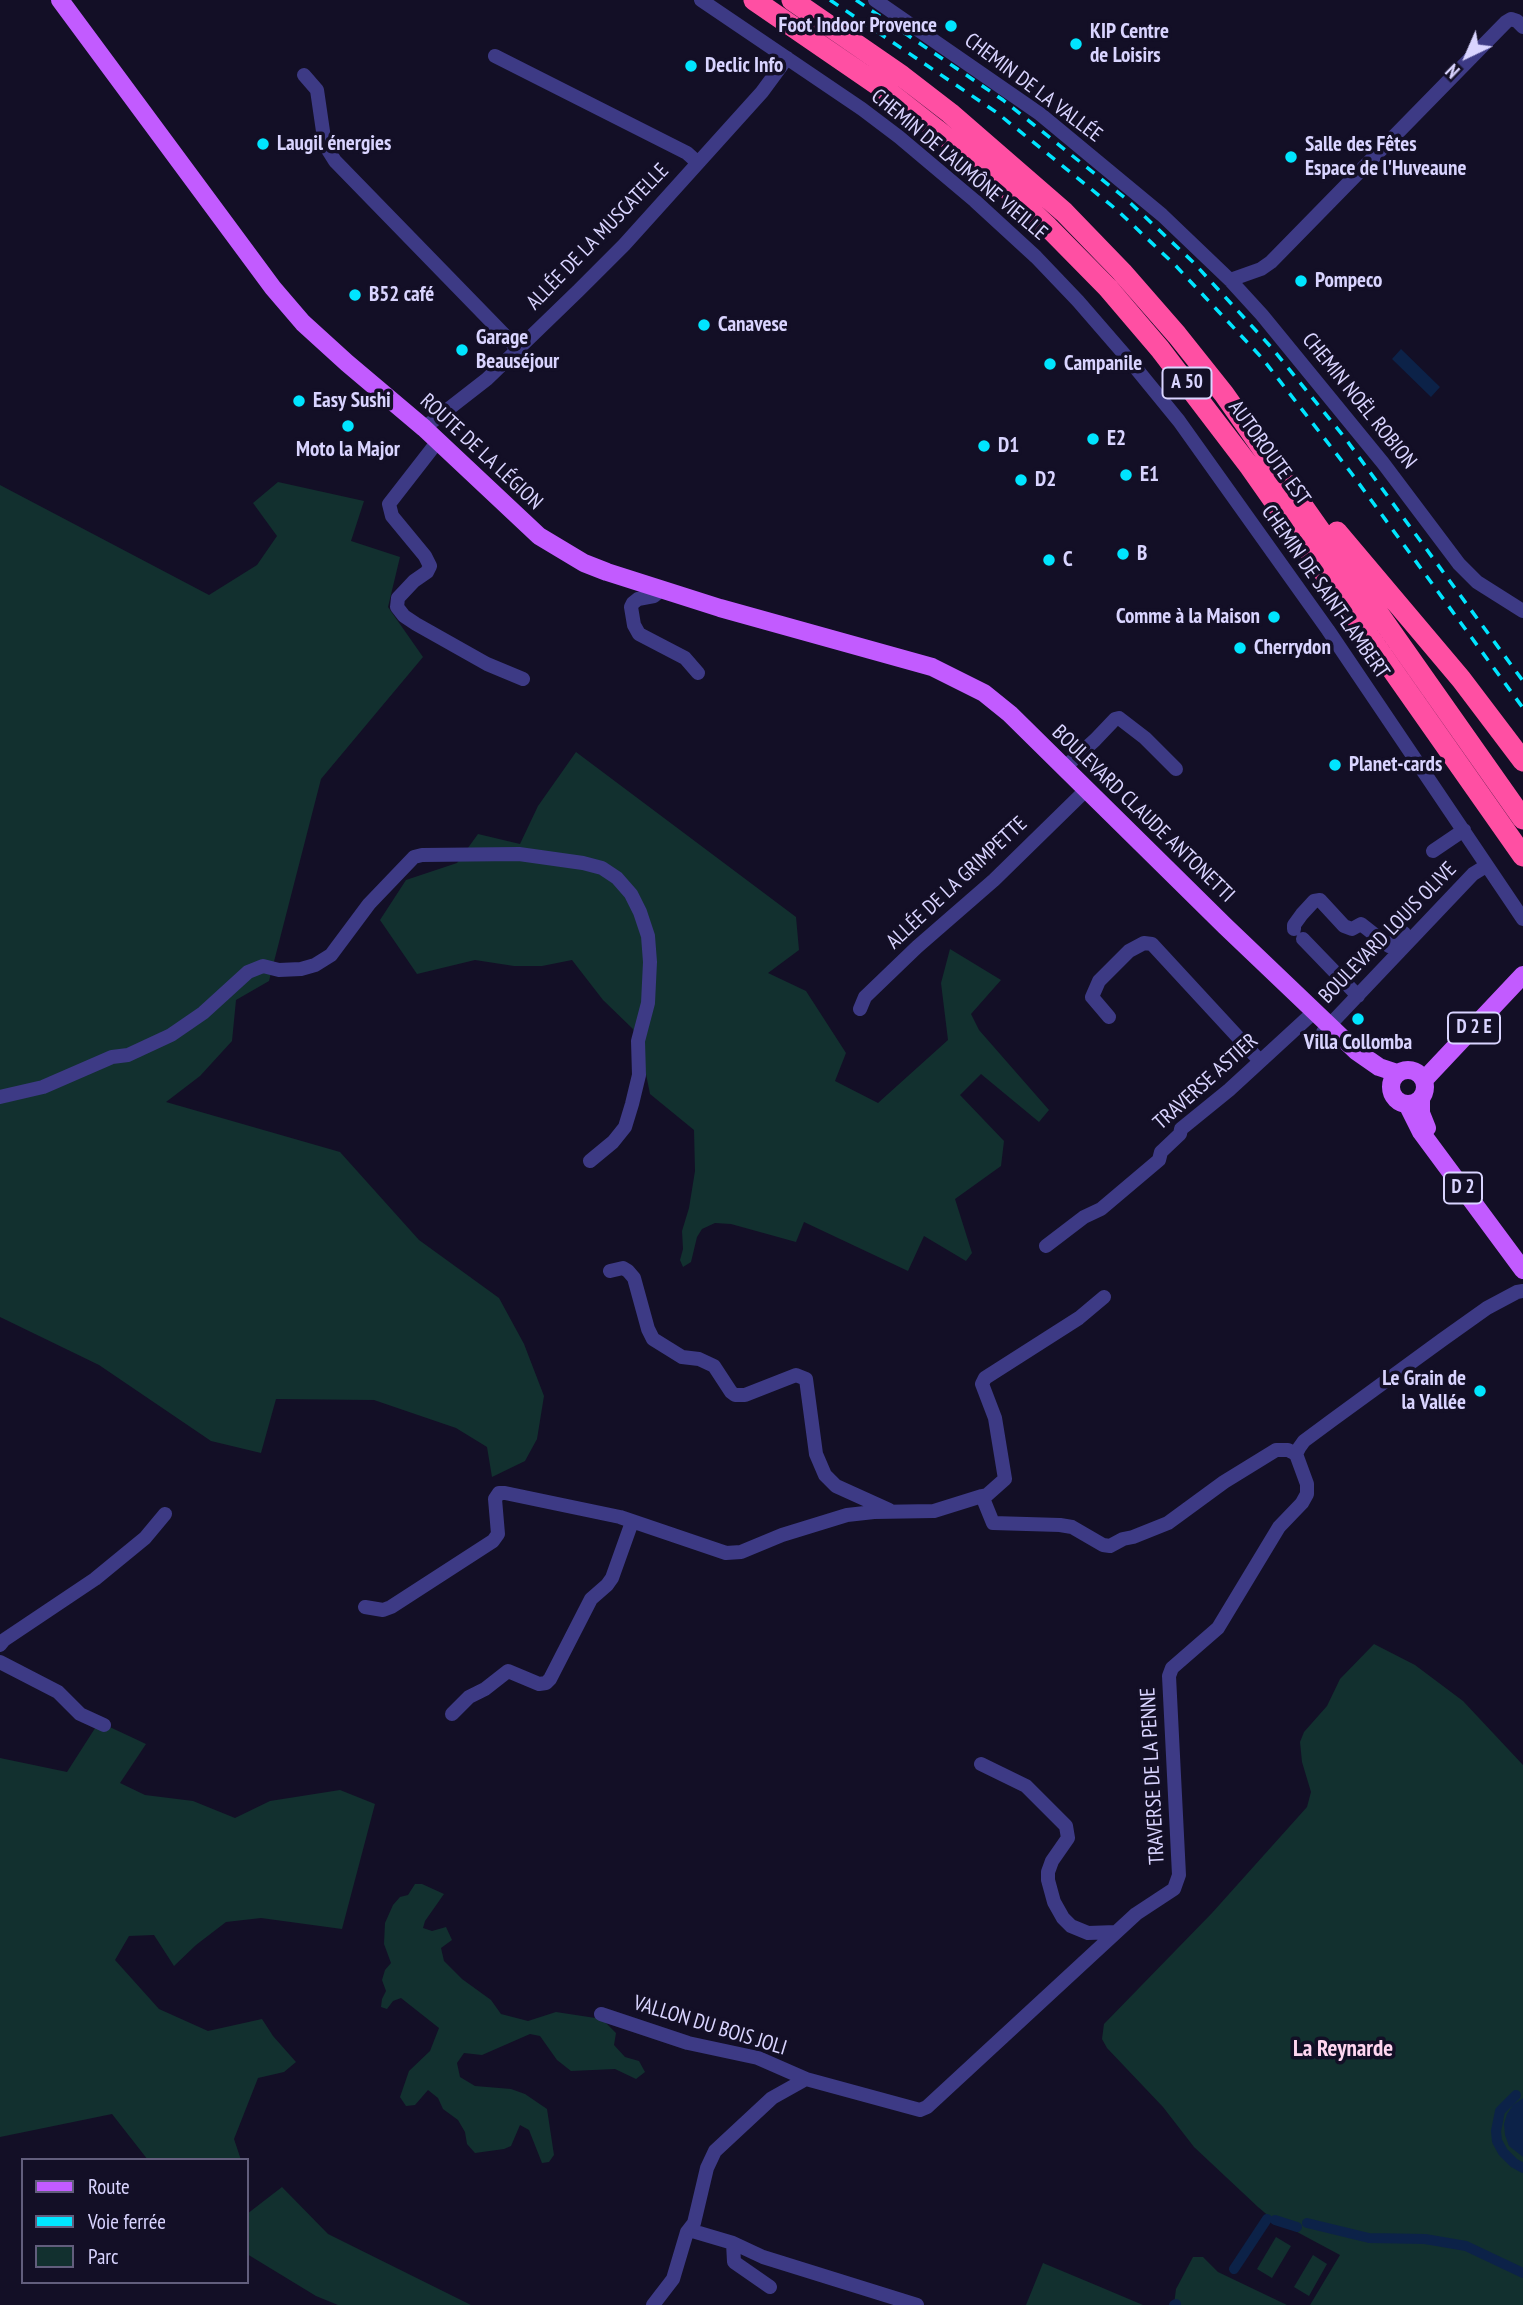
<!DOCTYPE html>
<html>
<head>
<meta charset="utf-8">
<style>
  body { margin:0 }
  #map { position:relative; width:1523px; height:2305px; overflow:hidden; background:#130f26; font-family:"PT Sans Narrow",sans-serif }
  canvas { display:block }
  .legend { position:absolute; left:21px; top:2158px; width:228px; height:126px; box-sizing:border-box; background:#130f26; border:2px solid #625e7d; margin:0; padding:9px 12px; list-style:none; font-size:21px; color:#d9d4ff }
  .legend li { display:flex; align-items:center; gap:14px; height:35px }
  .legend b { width:35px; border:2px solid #625e7d }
  .north { position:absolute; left:1432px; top:21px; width:70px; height:70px; -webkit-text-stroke:5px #130f26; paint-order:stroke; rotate:224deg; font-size:19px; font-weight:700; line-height:28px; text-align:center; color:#d9d4ff }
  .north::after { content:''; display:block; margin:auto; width:24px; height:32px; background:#d9d4ff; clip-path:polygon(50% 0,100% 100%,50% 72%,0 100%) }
</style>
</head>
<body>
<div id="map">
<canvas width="1523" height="2305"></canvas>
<ul class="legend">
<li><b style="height:9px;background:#c25bff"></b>Route</li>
<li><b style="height:9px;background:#00e5ff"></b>Voie ferrée</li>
<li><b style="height:19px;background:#12302f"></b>Parc</li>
</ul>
<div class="north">N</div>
</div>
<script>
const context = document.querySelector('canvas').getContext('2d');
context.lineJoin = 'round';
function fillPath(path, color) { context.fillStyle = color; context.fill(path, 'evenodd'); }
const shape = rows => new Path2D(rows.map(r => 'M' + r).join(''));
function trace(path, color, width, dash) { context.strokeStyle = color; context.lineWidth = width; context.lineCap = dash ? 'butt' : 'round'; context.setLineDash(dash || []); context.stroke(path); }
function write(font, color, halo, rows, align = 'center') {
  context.font = font + ' "PT Sans Narrow",sans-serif'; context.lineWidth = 7; context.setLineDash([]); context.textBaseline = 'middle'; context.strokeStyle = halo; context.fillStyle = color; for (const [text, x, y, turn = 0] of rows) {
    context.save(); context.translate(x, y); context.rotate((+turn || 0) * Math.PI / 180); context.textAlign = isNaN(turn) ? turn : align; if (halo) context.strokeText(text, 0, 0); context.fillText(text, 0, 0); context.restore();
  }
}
fillPath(shape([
  [278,482,364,501,351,541,400,557,388,607,423,657,321,779,269,981,236,1000,232,1041,200,1076,166,1102,340,1152,419,1240,499,1298,524,1344,544,1396,537,1439,525,1461,492,1477,487,1447,456,1428,374,1400,276,1399,261,1453,211,1441,99,1365,0,1317,0,485,209,595,257,565,277,536,253,503],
  [576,752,796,917,799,950,768,973,806,991,846,1053,835,1081,878,1103,948,1040,941,983,950,949,1001,980,971,1014,979,1030,1049,1110,1039,1122,981,1074,960,1095,1004,1141,1001,1166,955,1199,972,1253,966,1261,924,1236,908,1271,804,1222,796,1242,731,1224,715,1223,702,1229,697,1237,691,1262,683,1267,680,1260,683,1249,682,1231,689,1208,695,1171,694,1130,650,1094,641,1049,633,1029,603,1000,572,960,542,966,514,966,475,960,417,974,380,920,406,880,457,863,478,834,520,844,538,806],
  [1374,1644,1415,1665,1463,1701,1523,1765,1523,2305,1310,2305,1340,2255,1271,2218,1258,2207,1194,2147,1163,2107,1107,2048,1102,2039,1104,2024,1212,1913,1307,1807,1311,1792,1302,1762,1300,1742,1304,1732,1327,1706,1340,1679],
  [99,1722,146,1744,120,1783,145,1795,193,1801,235,1818,270,1801,340,1790,375,1804,342,1929,261,1918,226,1922,196,1945,174,1966,154,1935,129,1936,115,1960,159,2009,208,2031,262,2019,273,2036,296,2062,284,2072,258,2078,234,2139,241,2160,148,2160,112,2114,0,2137,0,1758,67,1772],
  [415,1884,422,1884,444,1894,425,1921,423,1928,432,1931,446,1927,452,1940,441,1948,444,1961,462,1979,491,2000,501,2014,528,2021,556,2012,602,2019,616,2033,614,2045,625,2057,639,2061,645,2072,636,2079,615,2069,571,2071,557,2060,540,2036,530,2034,482,2055,464,2053,457,2063,460,2077,475,2086,511,2089,525,2094,547,2109,554,2155,549,2162,542,2163,529,2130,520,2125,511,2146,504,2149,475,2153,467,2144,465,2132,458,2120,443,2109,438,2098,428,2090,415,2105,406,2106,400,2097,409,2071,430,2051,439,2028,401,1998,393,2001,387,2009,381,2007,382,1999,386,1991,382,1980,385,1970,391,1963,384,1944,385,1923,393,1905,400,1897,408,1895],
  [282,2187,328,2234,471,2305,338,2305,316,2296,247,2254,247,2214],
  [1276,2237,1291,2246,1272,2278,1257,2269],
  [1313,2255,1327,2264,1309,2296,1294,2287],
  [1193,2257,1203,2257,1218,2272,1287,2305,1174,2305,1176,2289],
  [1043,2263,1098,2286,1143,2305,1026,2305]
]), '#12302f');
fillPath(shape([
  [1401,349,1440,387,1431,397,1392,359],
  [1523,2098,1523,2157,1509,2146,1505,2135,1504,2124,1507,2114,1513,2105]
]), '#0c2248');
trace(shape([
  [1516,2095,1500,2111,1496,2131,1497,2141,1503,2152,1514,2163,1523,2168],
  [1275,2220,1297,2227],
  [1307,2223,1369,2238,1425,2239,1466,2246,1523,2273],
  [1234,2269,1267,2219],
  [1174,2305,1176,2304]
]), '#0c2248', 10);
trace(shape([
  [701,0,862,109,899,137,975,201,1036,257,1078,301,1130,361,1179,421,1328,630,1523,919],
  [875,0,1040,114,1162,215,1230,280,1262,315,1383,463,1459,564,1477,582,1523,611],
  [495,56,687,153,698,163],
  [304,75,317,90,325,145,335,161,518,349],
  [1230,280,1261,269,1271,262,1506,22,1511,19,1517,21,1523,27],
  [424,428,487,379,579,290,624,245,762,92,787,58],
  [438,441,389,504,392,516,425,556,430,566,427,572,414,581,398,598,397,607,404,616,416,624,487,664,523,679],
  [661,590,654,596,638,599,633,603,631,607,634,625,639,634,685,658,698,673],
  [1064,768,1095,740,1115,719,1119,718,1145,738,1176,769],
  [1433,851,1464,830],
  [1294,929,1294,925,1302,914,1314,901,1320,900,1344,926,1352,929,1361,924,1389,946,1404,933],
  [1303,939,1358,996],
  [860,1009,865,997,917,947,994,880,1086,790],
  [1109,1017,1092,997,1099,981,1129,951,1144,943,1152,944,1260,1061],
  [1323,1032,1473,874,1486,866],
  [0,1097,43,1087,112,1057,128,1055,171,1035,203,1013,248,972,263,966,279,970,301,969,315,965,331,955,369,904,414,857,422,855,519,854,583,863,602,868,617,878,631,894,640,912,648,936,650,962,648,1003,638,1041,639,1075,632,1104,625,1127,613,1142,590,1161],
  [1046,1246,1084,1217,1101,1209,1159,1160,1161,1152,1180,1134,1181,1129,1229,1090,1315,1011],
  [610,1271,623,1268,628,1271,634,1278,648,1329,653,1339,682,1357,699,1359,714,1366,731,1392,735,1395,745,1395,796,1375,806,1379,816,1454,825,1475,836,1486,889,1510],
  [982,1496,987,1495,1005,1479,995,1418,982,1384,985,1378,1079,1318,1104,1297],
  [365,1607,383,1610,391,1607,493,1541,498,1534,495,1499,499,1493,505,1493,620,1517,726,1553,741,1552,782,1535,847,1515,874,1512,934,1511,982,1496,993,1523,1060,1525,1072,1527,1103,1545,1110,1546,1123,1539,1133,1537,1168,1523,1224,1482,1276,1450,1288,1450,1296,1454],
  [0,1645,4,1640,95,1579,145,1538,165,1514],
  [0,1662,58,1692,80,1714,104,1725],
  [452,1714,469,1697,485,1689,508,1671,539,1684,546,1683,550,1679,591,1599,607,1585,612,1578,632,1522],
  [981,1764,1026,1786,1066,1826,1068,1838,1052,1861,1048,1872,1048,1880,1054,1902,1063,1918,1071,1926,1088,1933,1116,1932],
  [601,2014,688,2043,758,2058,806,2079],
  [689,2230,733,2243,763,2257,917,2305],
  [733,2243,734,2262,770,2287],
  [653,2305,673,2279,687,2232,694,2223,707,2168,715,2151,772,2098,806,2079,920,2110,927,2107,1136,1914,1174,1889,1179,1875,1169,1676,1172,1668,1218,1628,1279,1527,1302,1503,1307,1494,1307,1484,1296,1454,1299,1448,1304,1441,1331,1421,1442,1340,1487,1308,1517,1292,1523,1291]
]), '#3d3a85', 14);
trace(shape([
  [60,0,273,288,303,323,347,363,424,428,539,536,584,563,607,572,720,608,932,667,984,693,1010,714,1225,926,1356,1051,1379,1067,1397,1073],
  '1391 1087a17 17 0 1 1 34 0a17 17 0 1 1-34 0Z',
  [1424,1080,1523,975],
  [1421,1098,1421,1113,1427,1128],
  [1407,1104,1421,1132,1523,1270]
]), '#c25bff', 18);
trace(shape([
  [754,0,891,94,942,134,1001,183,1048,227,1108,288,1160,349,1250,467,1523,856],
  [792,0,902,76,950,113,1064,212,1122,272,1177,335,1224,394,1523,819],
  [1337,532,1461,679,1523,761]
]), '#ff4fa3', 21);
trace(shape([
  [830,0,996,112,1117,210,1175,265,1262,358,1352,474,1523,708],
  [856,0,1003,100,1125,198,1193,262,1271,347,1345,438,1523,681]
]), '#00e5ff', 3.5, [10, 9]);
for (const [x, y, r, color] of [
  [951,26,7,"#00e5ff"],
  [1076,44,7,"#00e5ff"],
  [691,66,7,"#00e5ff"],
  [263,144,7,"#00e5ff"],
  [1291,157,7,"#00e5ff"],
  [1301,281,7,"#00e5ff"],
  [355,295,7,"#00e5ff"],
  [704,325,7,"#00e5ff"],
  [462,350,7,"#00e5ff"],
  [1050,364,7,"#00e5ff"],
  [299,401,7,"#00e5ff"],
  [348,426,7,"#00e5ff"],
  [1093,439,7,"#00e5ff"],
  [984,446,7,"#00e5ff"],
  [1126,475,7,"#00e5ff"],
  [1021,480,7,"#00e5ff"],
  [1123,554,7,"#00e5ff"],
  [1049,560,7,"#00e5ff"],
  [1274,617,7,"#00e5ff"],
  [1240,648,7,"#00e5ff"],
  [1335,765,7,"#00e5ff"],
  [1358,1019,7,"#00e5ff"],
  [1480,1391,7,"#00e5ff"]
]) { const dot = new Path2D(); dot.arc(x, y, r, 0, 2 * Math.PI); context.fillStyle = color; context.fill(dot); trace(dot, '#130f26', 2.5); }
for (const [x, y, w] of [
  [1187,383,49],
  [1474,1028,52],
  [1463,1188,38]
]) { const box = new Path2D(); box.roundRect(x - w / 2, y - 15.5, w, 31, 5); context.fillStyle = '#130f26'; context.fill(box); trace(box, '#d9d4ff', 2); }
write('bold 19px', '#d9d4ff', null, [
  ["A 50",1187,383],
  ["D 2 E",1474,1028],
  ["D 2",1463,1188]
]);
write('bold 21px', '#d9d4ff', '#130f26', [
  ["Foot Indoor Provence",937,26,"right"],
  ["KIP Centre",1090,32],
  ["de Loisirs",1090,56],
  ["Declic Info",705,66],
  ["Laugil énergies",277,144],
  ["Salle des Fêtes",1305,145],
  ["Espace de l'Huveaune",1305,169],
  ["Pompeco",1315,281],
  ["B52 café",369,295],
  ["Canavese",718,325],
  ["Garage",476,338],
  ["Beauséjour",476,362],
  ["Campanile",1064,364],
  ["Easy Sushi",313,401],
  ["E2",1107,439],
  ["D1",998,446],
  ["Moto la Major",348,450,"center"],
  ["E1",1140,475],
  ["D2",1035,480],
  ["B",1137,554],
  ["C",1063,560],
  ["Comme à la Maison",1260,617,"right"],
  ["Cherrydon",1254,648],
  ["Planet-cards",1349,765],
  ["Villa Collomba",1358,1043,"center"],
  ["Le Grain de",1466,1379,"right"],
  ["la Vallée",1466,1403,"right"]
], 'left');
write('21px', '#d9d4ff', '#130f26', [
  ["CHEMIN DE LA VALLÉE",1033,88,37],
  ["CHEMIN DE L'AUMÔNE VIEILLE",959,165,40],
  ["ALLÉE DE LA MUSCATELLE",598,237,-46],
  ["CHEMIN NOËL ROBION",1359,401,51],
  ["ROUTE DE LA LÉGION",481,452,43],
  ["AUTOROUTE EST",1269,453,54],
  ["CHEMIN DE SAINT-LAMBERT",1325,592,55],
  ["BOULEVARD CLAUDE ANTONETTI",1143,814,44],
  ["ALLÉE DE LA GRIMPETTE",957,883,-43],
  ["BOULEVARD LOUIS OLIVE",1388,933,-46],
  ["TRAVERSE ASTIER",1206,1082,-42],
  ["TRAVERSE DE LA PENNE",1153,1776,-93],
  ["VALLON DU BOIS JOLI",710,2026,17]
]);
write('bold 23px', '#ffd6f0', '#130f26', [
  ["La Reynarde",1343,2049]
]);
</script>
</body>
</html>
